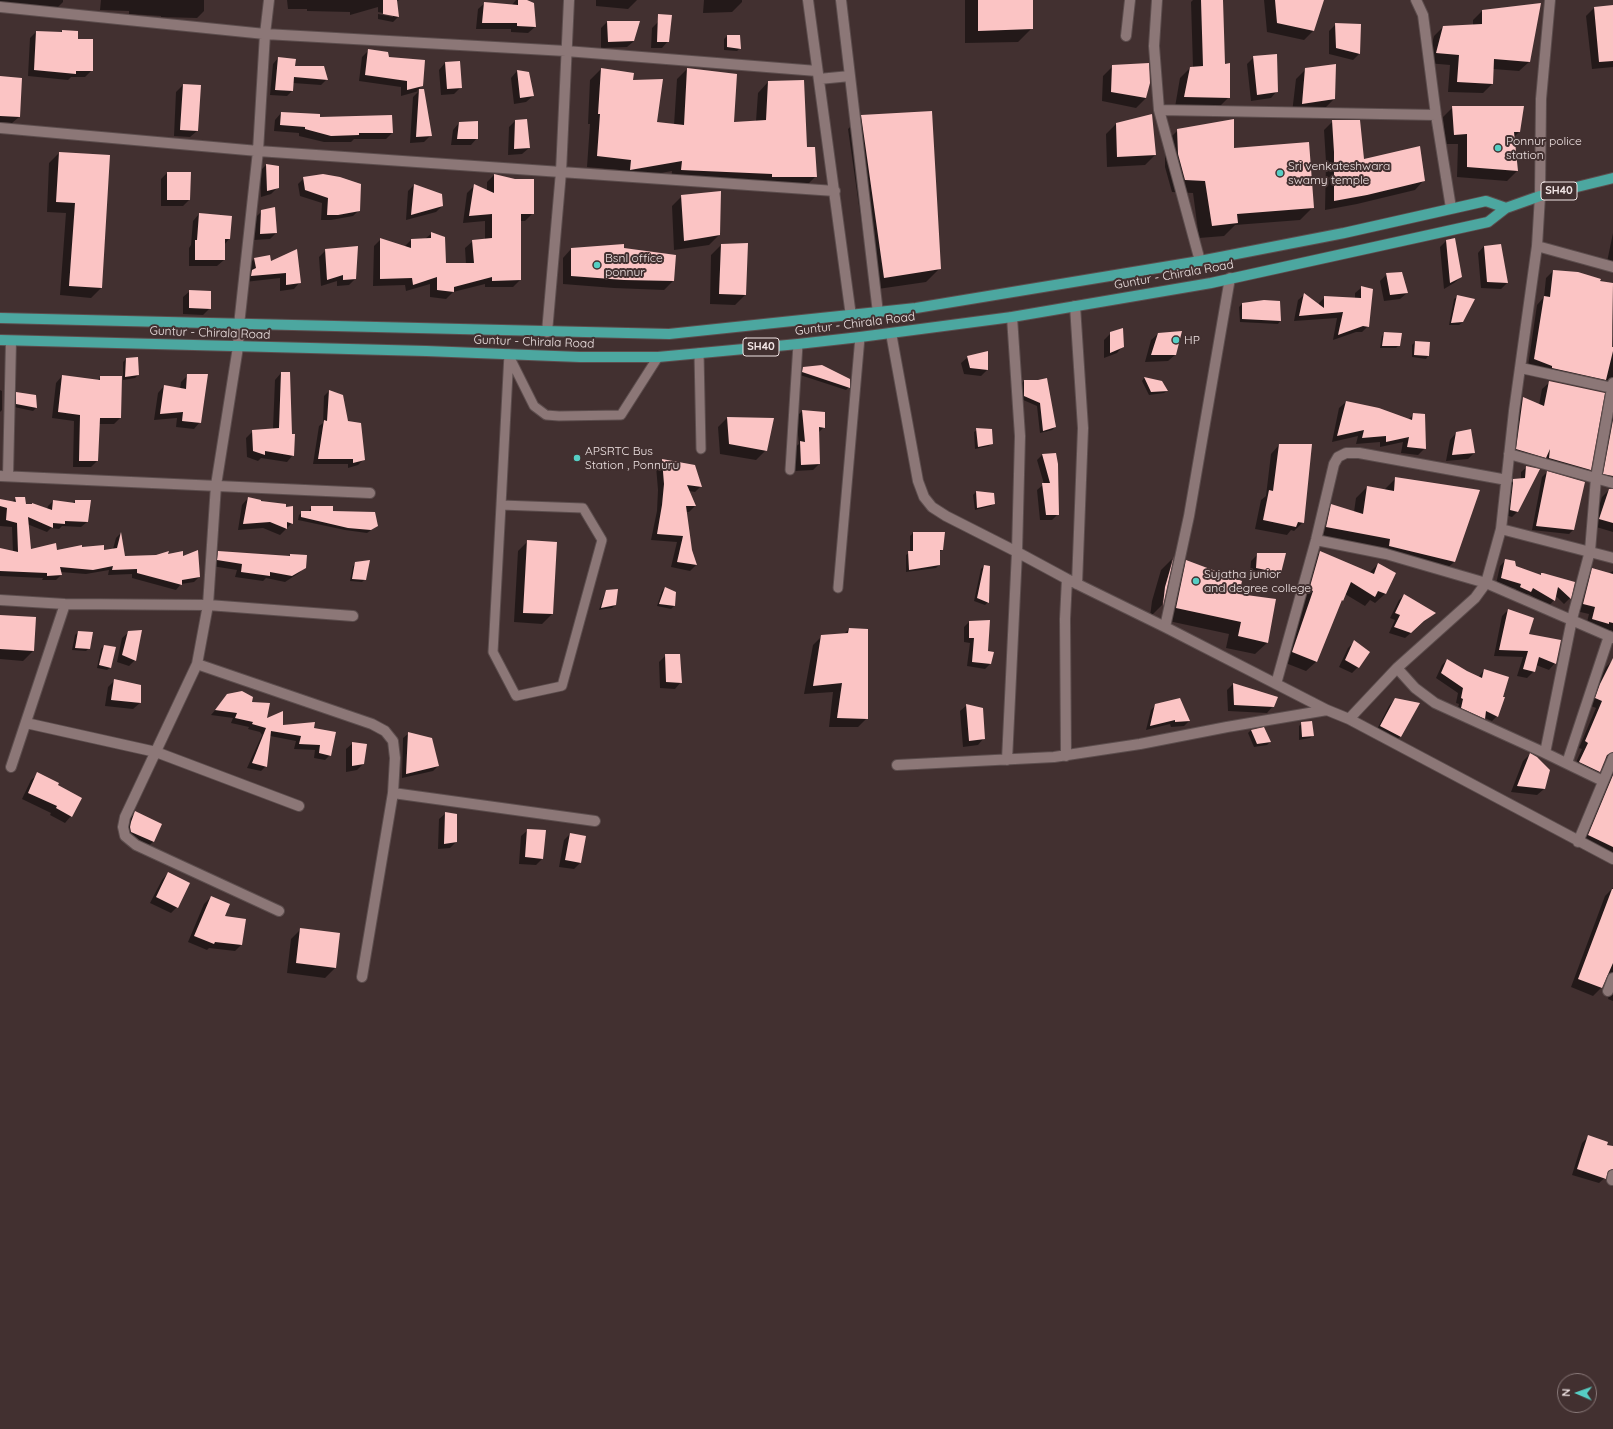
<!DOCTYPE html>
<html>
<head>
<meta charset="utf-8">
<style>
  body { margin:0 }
  #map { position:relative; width:1613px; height:1429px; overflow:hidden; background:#423030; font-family:Quicksand,sans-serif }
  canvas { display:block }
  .north { position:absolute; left:1557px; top:1373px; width:40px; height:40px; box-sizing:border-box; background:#423030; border:1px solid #887878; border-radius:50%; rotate:272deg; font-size:11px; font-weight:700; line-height:16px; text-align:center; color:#f0e4e4 }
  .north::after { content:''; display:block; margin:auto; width:14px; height:18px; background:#56cec4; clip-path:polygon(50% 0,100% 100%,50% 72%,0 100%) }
</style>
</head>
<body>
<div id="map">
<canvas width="1613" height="1429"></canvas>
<div class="north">N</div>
</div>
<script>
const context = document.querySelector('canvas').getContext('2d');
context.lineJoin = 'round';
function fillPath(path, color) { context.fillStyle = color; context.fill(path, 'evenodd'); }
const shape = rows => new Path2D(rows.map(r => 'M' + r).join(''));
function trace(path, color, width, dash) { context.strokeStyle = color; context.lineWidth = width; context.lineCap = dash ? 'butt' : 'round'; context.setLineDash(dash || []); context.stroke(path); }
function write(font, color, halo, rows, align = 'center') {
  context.font = font + ' Quicksand,sans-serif'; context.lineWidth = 4; context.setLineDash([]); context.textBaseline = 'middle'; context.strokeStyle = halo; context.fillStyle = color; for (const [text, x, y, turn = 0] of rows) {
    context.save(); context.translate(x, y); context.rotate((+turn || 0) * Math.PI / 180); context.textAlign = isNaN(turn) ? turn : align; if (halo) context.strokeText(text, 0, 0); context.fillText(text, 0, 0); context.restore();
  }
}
fillPath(shape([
  [0,0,63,0,63,2,55,10,0,8],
  [101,0,204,0,204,11,197,18,161,17,161,16,129,14,129,11,100,10],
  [287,0,399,0,396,2,398,17,393,22,378,19,378,14,393,17,393,15,378,12,378,7,350,15,350,12,307,11,307,9,288,9],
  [516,0,524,0,535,27,528,33,511,32,511,29,476,29,478,9,485,3,512,5],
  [596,0,637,0,628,9,596,6],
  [704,0,742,0,742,2,732,12,703,13],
  [965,0,1032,0,1032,28,1018,42,965,43],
  [1193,0,1222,0,1224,65,1229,97,1219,107,1175,107,1180,78,1190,68,1193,67,1191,2],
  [1264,0,1323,0,1314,30,1304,40,1267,32],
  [1613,6,1613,67,1592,69,1586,16,1594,8],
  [1482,11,1529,62,1519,71,1493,69,1492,84,1483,93,1448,92,1450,65,1427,63,1434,36,1443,27,1473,26,1473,20],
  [607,22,634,41,627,47,601,48,601,28],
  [658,22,668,41,662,48,651,48,652,28],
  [1336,24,1359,54,1353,60,1329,54,1329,31],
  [62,31,77,40,92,70,85,77,71,77,68,80,28,76,30,38,36,32,60,33],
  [727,36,740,48,737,51,724,50,724,39],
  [369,50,388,58,422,85,417,91,423,90,431,135,424,142,410,143,413,97,419,91,401,96,401,87,359,81,362,57],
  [1254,57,1277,91,1271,98,1251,101,1247,64],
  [278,58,294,67,327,79,321,85,293,83,292,91,287,96,270,95,273,64],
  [445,63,461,87,454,94,441,95,439,70],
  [1113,66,1146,98,1136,108,1102,101,1103,76],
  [601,69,633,74,632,81,656,123,674,125,677,79,687,69,733,123,756,121,758,93,768,82,806,148,816,176,805,187,671,181,672,171,620,180,620,170,587,167,590,124,588,124,590,80],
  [1306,69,1334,99,1324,109,1292,113,1296,79],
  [517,71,533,96,526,102,514,104,511,78],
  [0,77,19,117,12,123,0,122],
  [183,85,199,86,197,131,190,137,174,136,176,92],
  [1453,107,1519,132,1514,137,1517,171,1507,181,1457,177,1458,144,1445,144,1443,117],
  [281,113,319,118,392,133,386,139,354,139,351,142,324,142,299,136,299,133,274,131,275,120],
  [862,116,940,268,926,282,871,290,848,129],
  [515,121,529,148,522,154,508,155,509,127],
  [1333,121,1363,160,1424,180,1415,190,1357,204,1325,210,1326,162,1324,130],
  [459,123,477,138,471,145,451,145,453,130],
  [1116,124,1155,155,1145,165,1107,167,1106,134],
  [1178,130,1233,149,1313,207,1300,220,1235,225,1224,236,1199,238,1193,193,1172,192,1165,167,1165,143],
  [59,153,109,156,101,288,91,298,60,295,66,213,47,212,49,163],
  [266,165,278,187,271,194,261,197,260,171],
  [167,173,189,200,183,206,161,206,161,179],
  [494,175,533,213,525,221,520,221,520,280,513,287,485,287,485,284,453,292,446,299,430,297,430,284,406,291,405,285,373,286,374,246,381,239,404,247,411,240,425,239,432,233,445,264,466,264,465,248,473,241,485,240,485,221,463,223,467,193,474,186,487,191,487,182],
  [304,178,359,210,353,216,331,220,321,220,322,203,300,196,298,184],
  [414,185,442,206,436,212,406,220,408,191],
  [682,196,719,235,709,245,674,250,672,206],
  [262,211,276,233,270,239,254,240,255,218],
  [199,214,229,239,224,245,224,260,217,266,189,266,189,248,191,245,193,221],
  [1613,233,1613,264,1607,262],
  [1446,241,1461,277,1454,283,1444,289,1440,247],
  [747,244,745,295,735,305,710,304,711,255,721,245],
  [1500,245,1507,283,1501,289,1481,288,1478,253,1484,246],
  [571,249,623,249,673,281,664,290,614,288,563,284,563,258],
  [326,250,355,279,349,285,337,286,337,281,321,286,319,257],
  [296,251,300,282,294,289,280,291,280,278,245,282,248,265,254,259,270,263],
  [1553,271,1613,284,1613,325,1611,347,1613,348,1613,486,1597,480,1613,388,1528,366,1537,305,1544,297,1546,278],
  [1387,274,1407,293,1400,299,1384,301,1380,281],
  [1361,288,1368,326,1362,332,1356,332,1333,340,1337,318,1294,321,1298,300,1304,295,1319,306,1319,303,1325,297,1355,299,1355,293],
  [190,291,210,308,203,315,183,314,183,297],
  [1457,297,1463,322,1459,325,1449,325,1454,299],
  [1242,304,1280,321,1278,324,1240,322,1239,307],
  [1111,333,1123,346,1117,353,1104,358,1104,340],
  [1385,333,1399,345,1396,348,1380,348,1382,336],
  [1158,334,1175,355,1168,361,1145,362,1151,340],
  [1415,342,1428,356,1426,359,1412,357,1412,345],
  [968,357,987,370,981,376,964,374,961,363],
  [126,359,138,375,135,378,123,380,123,362],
  [803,368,849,387,846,390,800,375,800,371],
  [281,373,291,435,293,455,287,462,261,458,258,461,247,457,246,438,253,431,273,429,275,380],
  [188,375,200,422,194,429,176,427,177,418,154,420,158,393,164,386,180,390,181,382],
  [62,376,97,381,101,377,120,418,114,424,99,424,97,461,91,467,73,467,74,421,52,418,56,383],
  [1144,378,1161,382,1167,391,1164,393,1149,395,1142,381],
  [1024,381,1038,381,1055,427,1052,430,1040,433,1037,406,1021,399,1021,384],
  [1550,382,1590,470,1582,477,1509,457,1516,405,1523,398,1539,405,1542,389],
  [0,390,2,391,2,410,0,412],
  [329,391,347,422,363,460,358,465,348,468,348,464,313,464,319,426,323,423,324,396],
  [17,393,35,396,36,408,33,411,14,407,14,396],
  [1346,402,1408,420,1414,414,1425,448,1418,455,1401,453,1403,442,1380,447,1380,442,1356,444,1358,436,1332,442,1339,408],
  [802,411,824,427,818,433,819,464,813,470,795,471,794,448,799,444,796,417],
  [727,418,766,450,756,460,720,454,718,427],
  [977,430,992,443,989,446,975,449,974,432],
  [1456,433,1474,453,1468,459,1446,461,1450,440],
  [1279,445,1303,522,1294,531,1291,530,1287,535,1255,529,1261,500,1266,496,1271,454],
  [1055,454,1058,514,1052,520,1040,520,1037,490,1044,484,1037,460,1042,455],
  [662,460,695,466,701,486,695,492,689,491,695,506,689,512,686,512,691,550,696,565,690,571,671,567,677,542,651,540,657,511,658,490,656,466],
  [1527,467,1538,470,1517,512,1512,517,1505,515,1508,486,1514,480,1521,480,1521,472],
  [1547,472,1574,529,1569,534,1532,530,1542,477],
  [1396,478,1454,562,1442,573,1378,558,1379,550,1315,538,1320,517,1331,506,1354,512,1356,498,1367,487,1384,490],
  [1609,490,1613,490,1613,532,1593,526,1602,497],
  [976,492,994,503,991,506,975,510,973,495],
  [16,498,25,504,47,509,48,506,53,501,72,504,75,501,87,522,81,527,62,526,59,529,51,528,47,532,27,524,30,550,57,551,81,548,102,551,113,549,116,538,120,534,124,557,167,556,182,557,199,577,194,582,181,584,176,590,132,578,132,574,108,575,109,570,86,574,60,572,61,575,56,580,42,580,43,578,0,576,0,550,13,552,12,527,0,526,0,500,12,502],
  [248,498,285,508,292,523,280,535,263,528,238,530,242,505],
  [312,507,332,512,377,526,367,533,345,530,298,520,299,515,302,512,308,512],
  [913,533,942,550,939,552,939,565,936,568,906,572,906,555,910,552,910,536],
  [528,541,556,543,552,614,542,624,514,622,518,551],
  [219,552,289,557,290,555,305,567,299,573,285,582,266,578,263,581,235,577,237,570,212,566,213,558],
  [1320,552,1369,573,1378,564,1395,573,1385,594,1375,603,1370,600,1365,606,1345,594,1340,603,1316,662,1306,671,1283,662,1311,561],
  [1258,554,1280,572,1274,578,1250,574,1251,561],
  [1172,559,1162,605,1150,617,1152,601,1161,570],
  [1506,560,1515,567,1540,576,1541,574,1574,582,1570,598,1564,604,1555,595,1554,600,1549,606,1528,594,1525,597,1515,592,1516,589,1496,584,1500,566],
  [1186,562,1238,595,1268,642,1255,654,1226,648,1229,634,1164,620,1174,574],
  [356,563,365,579,362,582,350,581,353,566],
  [984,566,988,602,985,605,974,601,981,569],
  [1592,570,1608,574,1613,571,1613,632,1586,626,1589,614,1576,611,1585,577],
  [665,588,675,593,674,606,671,609,657,606,662,591],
  [607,591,615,605,612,608,599,610,604,595],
  [1404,595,1434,613,1405,638,1389,633,1395,620,1390,618,1399,600],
  [1508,610,1528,634,1555,663,1549,670,1536,665,1534,671,1527,678,1517,676,1523,657,1494,656,1502,616],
  [0,616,33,651,23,661,0,659],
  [969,622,987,652,990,664,985,669,967,666,970,643,964,642,964,627],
  [849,629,867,718,858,727,829,727,833,692,804,694,813,645,822,636,844,634],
  [78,632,89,648,86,651,72,650,75,635],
  [129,632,135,660,129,666,117,662,122,638],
  [1354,642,1358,667,1352,673,1339,667,1348,648],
  [104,646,110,668,107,670,97,668,101,649],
  [666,655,681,682,675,689,660,688,659,662],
  [1447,660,1478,678,1484,670,1497,716,1492,721,1485,718,1479,723,1457,713,1459,704,1456,703,1458,693,1436,678,1442,665],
  [1613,660,1613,763,1609,758,1605,759,1599,772,1593,778,1573,769,1582,749,1579,748,1596,708,1589,705,1594,691,1606,667],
  [115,680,140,686,140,703,133,709,105,706,108,687],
  [1233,684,1273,706,1267,713,1228,711,1227,690],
  [228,695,250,703,266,720,281,726,313,729,330,755,325,760,314,758,315,750,294,749,296,741,270,736,266,766,261,771,247,768,262,735,260,732,248,729,249,727,231,723,233,718,211,715],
  [1179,699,1189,721,1184,726,1171,727,1170,724,1146,730,1151,710,1156,705],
  [1395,699,1419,704,1400,737,1393,743,1375,733,1389,706],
  [967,705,984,738,978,745,963,747,960,711],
  [1302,723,1313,735,1310,738,1299,740,1299,726],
  [1251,730,1270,742,1267,745,1254,747,1248,733],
  [408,734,438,766,433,771,402,778,403,738],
  [353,743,363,764,357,770,346,772,346,749],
  [1530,754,1544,789,1537,795,1511,792,1523,761],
  [1613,767,1613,857,1582,842],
  [38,774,57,785,71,816,65,823,50,815,51,813,22,799,31,780],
  [136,813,161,824,153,842,146,848,125,839,129,819],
  [446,813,456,842,450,848,438,849,439,819],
  [528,830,542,859,536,865,519,864,521,836],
  [570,834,580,863,574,869,559,867,564,840],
  [168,873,177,907,171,913,150,903,162,880],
  [1613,888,1613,1001,1608,999,1612,986,1607,980,1604,980,1601,988,1593,996,1571,987,1605,896],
  [211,897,241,945,235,951,209,948,207,950,188,942,204,904],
  [301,929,335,968,325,978,287,973,291,939],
  [1589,1136,1600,1163,1613,1166,1613,1186,1613,1179,1608,1175,1599,1183,1572,1175,1582,1143]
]), '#0007');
fillPath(shape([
  [383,0,397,0,399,17,383,14],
  [518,0,527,0,534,3,536,27,517,26,517,23,482,23,484,2,518,5],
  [978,0,1033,0,1033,29,978,31],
  [1201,0,1223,0,1225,64,1230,63,1230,98,1184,97,1190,67,1203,66],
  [1275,0,1324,0,1314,31,1277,23],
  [1541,3,1530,62,1494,59,1493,84,1457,82,1459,55,1436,53,1443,26,1482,24,1482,10],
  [1613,5,1613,61,1599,62,1594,7],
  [658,14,672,15,669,42,657,42],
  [607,21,640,21,634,41,608,42],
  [1335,23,1361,24,1360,54,1336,48],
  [62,30,78,31,78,39,93,39,93,71,76,71,76,74,34,70,36,31,62,32],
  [727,35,740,35,741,49,727,47],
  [368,49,388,52,389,57,425,60,423,86,407,90,407,81,365,75],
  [1277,54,1278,92,1257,95,1253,56],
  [278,57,296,59,295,66,324,66,328,80,294,77,293,91,275,90],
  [460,61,462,88,447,89,445,62],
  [1149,63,1150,83,1146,98,1111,92,1112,65],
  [1336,64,1335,99,1302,104,1305,68],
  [601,68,634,73,633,80,663,79,657,122,684,125,687,68,737,74,734,122,766,120,768,81,804,80,807,147,815,147,817,177,772,177,772,174,681,170,682,161,630,170,631,160,597,156,600,114,598,114],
  [517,70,529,72,534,96,520,98],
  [0,76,22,78,20,117,0,116],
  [183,84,201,85,198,131,180,130],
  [419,89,424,89,432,136,416,137],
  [1452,106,1524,106,1520,132,1514,132,1518,171,1467,167,1467,134,1454,135],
  [932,111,941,269,884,278,861,115],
  [281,112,320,114,320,117,392,115,393,133,359,133,359,135,331,136,305,129,305,127,280,125],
  [1152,114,1156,155,1117,157,1116,123],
  [527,119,530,148,514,149,515,120],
  [1234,119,1234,148,1309,142,1314,208,1237,214,1238,223,1212,226,1205,181,1185,180,1178,154,1177,129],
  [1332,120,1360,120,1364,159,1420,146,1425,181,1367,195,1334,201,1334,152],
  [478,121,478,139,457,139,459,122],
  [59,152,110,155,102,288,69,286,75,203,56,202],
  [266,164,279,166,279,188,267,191],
  [167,172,191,172,190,200,167,200],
  [323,174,340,177,361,184,360,211,338,215,327,215,328,198,305,190,303,177],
  [494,174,515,179,534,179,534,214,521,214,521,280,492,281,492,277,454,287,454,292,437,290,437,277,413,285,412,278,380,279,380,238,411,248,411,239,431,238,431,232,445,237,446,263,474,263,472,240,492,238,492,214,469,216,474,184,494,193],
  [414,184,442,194,443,206,411,215],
  [721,191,720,235,684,241,681,195],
  [275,207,277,233,260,234,261,210],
  [199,213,232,216,230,239,225,239,225,260,195,260,195,240,197,240],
  [1455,238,1462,277,1450,283,1446,240],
  [748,243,746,295,719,294,721,244],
  [624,244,624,248,676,255,674,281,624,280,571,276,571,248],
  [1501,244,1508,283,1487,282,1484,246],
  [358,246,356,279,343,280,343,275,327,280,325,249],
  [297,249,301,283,286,285,286,273,251,276,252,270,256,268,254,258,270,255,271,261],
  [1553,270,1578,272,1601,279,1600,281,1613,283,1612,347,1613,347,1613,351,1606,380,1552,368,1552,366,1534,359,1544,296,1550,297],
  [1402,272,1408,293,1390,295,1386,273],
  [1361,286,1373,289,1369,327,1363,326,1338,335,1343,312,1299,316,1304,293,1324,308,1324,296,1361,298],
  [189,290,211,291,211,309,189,308],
  [1457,295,1475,299,1463,322,1451,323],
  [1264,300,1280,301,1281,321,1242,319,1242,303],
  [1123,328,1124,347,1110,353,1110,332],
  [1182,331,1176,355,1151,355,1158,333],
  [1384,332,1402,333,1400,346,1382,346],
  [1415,341,1430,342,1429,356,1414,355],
  [988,351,988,370,970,368,967,356],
  [138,357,139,375,125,377,126,358],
  [822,365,850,379,850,388,802,372,803,367],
  [281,372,290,372,292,434,295,434,294,456,265,451,265,455,253,451,252,430,279,428],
  [187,374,208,374,201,423,182,421,183,412,160,414,164,385,186,389],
  [62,375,100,380,100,376,122,376,121,418,100,418,98,461,79,461,80,415,58,412],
  [1144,377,1162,381,1168,391,1151,392],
  [1047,378,1056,427,1043,431,1040,403,1024,396,1024,380,1038,380],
  [1549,381,1605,393,1591,470,1549,458,1550,449,1546,458,1516,449,1523,397,1544,406],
  [329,390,343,395,348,421,361,423,365,460,353,463,353,459,318,459,324,420,327,421],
  [16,392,36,395,37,408,16,404],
  [1346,401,1379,408,1412,420,1413,413,1425,414,1426,449,1407,447,1409,437,1386,442,1386,436,1362,438,1364,430,1337,436],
  [802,410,825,412,825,428,819,427,820,464,801,465,800,441,805,442],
  [727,417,774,418,767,451,729,444],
  [1613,420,1613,476,1603,474],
  [976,428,992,429,993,444,978,447],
  [1471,429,1475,453,1452,455,1456,432],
  [1279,444,1312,444,1304,523,1298,522,1296,527,1263,520,1269,490,1273,491],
  [1056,453,1058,464,1059,515,1046,515,1042,483,1050,483,1042,454],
  [662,459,695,465,702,487,687,485,696,506,686,506,692,550,697,565,677,562,683,536,657,534,662,505,664,484],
  [1526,466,1540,469,1518,512,1510,510,1513,483,1513,479,1525,478],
  [1547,471,1585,482,1574,530,1536,526],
  [1395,477,1480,490,1455,562,1389,546,1390,539,1326,527,1331,504,1363,514,1367,486,1394,491],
  [1609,489,1613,489,1613,523,1599,519],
  [976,491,994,493,995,504,977,508],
  [15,497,25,497,26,504,32,504,32,503,52,510,53,500,75,503,75,500,91,500,88,522,65,521,65,524,53,523,53,528,28,517,31,549,56,543,57,550,82,545,82,547,104,545,104,550,117,548,121,532,125,556,156,555,169,551,168,554,183,551,183,556,198,550,200,577,182,580,182,585,137,573,137,569,112,570,113,566,93,570,60,567,62,575,47,576,47,573,0,571,0,548,18,552,17,523,6,520,7,508,0,506,0,499,16,502],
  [248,497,261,500,261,501,286,504,286,507,293,506,293,524,287,522,287,529,270,522,243,524],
  [311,506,333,506,333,511,375,512,378,526,371,530,348,528,301,517,301,511,311,511],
  [913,532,945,532,943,550,940,550,940,565,909,570,908,551,913,551],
  [527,540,557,542,553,614,523,613],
  [218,551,290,556,290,554,307,555,306,568,292,576,270,572,270,576,241,572,242,564,217,560],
  [1320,551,1374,574,1378,563,1396,573,1386,594,1378,591,1375,597,1351,582,1343,601,1342,600,1317,662,1292,652,1313,591,1309,590],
  [1257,553,1286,553,1281,573,1256,568],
  [1174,556,1163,606,1163,605,1165,587],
  [1505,559,1515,561,1516,566,1541,575,1541,573,1543,573,1575,582,1571,599,1558,587,1555,601,1533,588,1531,592,1520,587,1521,584,1501,578],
  [370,560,366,580,352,579,355,562],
  [1186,560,1242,581,1239,594,1276,599,1268,643,1238,636,1241,622,1176,608],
  [984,565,990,566,989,603,977,598],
  [1592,568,1613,574,1613,623,1609,622,1609,624,1592,619,1595,607,1583,604],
  [665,587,676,592,675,606,659,604],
  [618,589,616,605,601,608,606,590],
  [1404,594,1436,613,1424,621,1411,633,1394,627,1400,615,1395,613],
  [1508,609,1534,618,1529,634,1561,640,1556,664,1539,657,1535,672,1523,669,1528,651,1499,650],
  [0,615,36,617,34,651,0,649],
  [990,620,988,651,994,652,991,664,972,662,974,638,969,638,969,621],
  [849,628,868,629,868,719,837,718,842,683,813,686,821,635,848,633],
  [142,630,136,661,122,655,128,631],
  [78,631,93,632,90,649,75,648],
  [1354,640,1370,652,1359,668,1345,660],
  [104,645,116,647,111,668,99,665],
  [665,654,680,654,682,683,666,682],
  [1613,658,1613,752,1607,755,1600,772,1579,762,1588,743,1585,741,1602,701,1595,698,1600,684],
  [1447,659,1467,671,1482,678,1484,669,1509,677,1503,697,1505,697,1498,717,1486,711,1485,719,1461,708,1463,699,1461,698,1463,688,1441,673],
  [114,679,141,685,141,703,111,700],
  [1233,683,1278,697,1274,707,1234,705],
  [242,691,253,697,252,702,270,703,267,718,283,711,283,725,315,722,314,728,336,732,331,756,319,753,320,745,299,744,301,736,271,731,267,767,252,763,266,728,252,724,253,722,235,718,237,713,215,710,227,694],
  [1180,698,1190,721,1175,722,1175,720,1150,726,1155,704],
  [1395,698,1420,703,1401,737,1380,726],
  [966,704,983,708,985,739,969,741],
  [1312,721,1314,736,1302,737,1301,722],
  [1264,727,1271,742,1257,744,1251,730],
  [408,732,432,738,439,766,406,774],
  [352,742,367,744,364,764,352,766],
  [1530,753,1537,757,1550,770,1545,789,1517,786],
  [37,772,59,783,58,785,82,798,72,817,56,808,57,806,28,793],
  [1613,775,1613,847,1588,835],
  [135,811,162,824,154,842,131,832,130,827,131,822],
  [445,812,457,814,457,842,444,844],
  [527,829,546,830,543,859,525,857],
  [570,833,586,836,581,863,565,860],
  [168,872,190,883,178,908,156,897],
  [1612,889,1613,889,1613,963,1602,988,1578,979],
  [211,896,230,904,225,916,246,919,242,945,215,942,214,944,194,936],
  [300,928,340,933,336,968,296,963],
  [1588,1135,1608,1142,1607,1145,1613,1146,1613,1169,1608,1171,1606,1179,1577,1169]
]), '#fbc4c4');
const lane = shape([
  [699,353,701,449],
  [509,356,534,406,546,415,559,416,621,415,658,357],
  [790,470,798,344],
  [501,505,583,508,602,540,562,686,516,696,493,652,501,505,509,354],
  [838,588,860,337]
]);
const street = shape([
  [269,0,265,34,258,151,239,325,238,347,216,485,208,605,197,664,125,817,123,827,125,836,136,845,279,911],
  [808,0,851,316],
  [841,0,878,313],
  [1157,0,1154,46,1159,110,1200,261],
  [1416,0,1423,15,1436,115,1451,208],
  [0,7,265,34,566,51,817,71],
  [1126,36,1130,0],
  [819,79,850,76],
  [1159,110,1436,115],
  [0,128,258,151,835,191],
  [1537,246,1613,267],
  [1075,306,1083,428,1077,584],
  [547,332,561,172,569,0],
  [891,333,918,481,924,497,932,507,946,516,1017,552,1067,579,1165,627,1327,710,1349,719,1613,859],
  [1521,368,1613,388],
  [1509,454,1613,483],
  [0,476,370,493],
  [8,476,11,341],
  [1501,529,1613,558],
  [1316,540,1386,554,1486,583,1613,638],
  [0,600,65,604,208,605,353,616],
  [1165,627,1189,516,1230,278],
  [197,664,372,724,385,731,393,741,395,758,393,793,362,977],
  [1397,668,1415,688,1435,703,1545,753,1603,781],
  [1276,684,1316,540,1334,464,1338,457,1346,453,1359,453,1507,480],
  [1349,719,1397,668,1475,598,1486,583,1501,529,1514,411,1537,246,1540,196,1541,99,1550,0],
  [26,723,156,752,299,806],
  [1545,753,1572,619,1590,551,1596,478,1613,383],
  [1066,756,1065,619,1067,579],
  [1007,760,1017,552,1020,436,1012,317],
  [1567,763,1609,636],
  [897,765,1054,757,1140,744,1227,727,1327,710],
  [11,767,65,604],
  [393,793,595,821],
  [1578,842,1613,758],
  [1608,991,1613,978],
  [1612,1180,1613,1175]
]);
const primary = shape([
  [0,318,669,334,916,308,1200,261,1344,233,1486,201,1506,208],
  [0,340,426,351,580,357,658,357,798,344,860,337,1012,317,1211,283,1488,222,1506,208,1540,196,1613,178]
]);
trace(lane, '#5c4d4d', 11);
trace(street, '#5c4d4d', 12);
trace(primary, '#5c4d4d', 12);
trace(lane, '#8c7777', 9);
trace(street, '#8c7777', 10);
trace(primary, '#4ca7a0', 10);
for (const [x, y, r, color] of [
  [1498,148,4,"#56cec4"],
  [1280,173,4,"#56cec4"],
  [597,265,4,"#56cec4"],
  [1176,340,4,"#56cec4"],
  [577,458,4,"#56cec4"],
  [1196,581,4,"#56cec4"]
]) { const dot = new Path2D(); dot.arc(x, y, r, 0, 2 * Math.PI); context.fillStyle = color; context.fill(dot); trace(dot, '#423030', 1.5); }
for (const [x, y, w] of [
  [1559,191,36],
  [761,347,36]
]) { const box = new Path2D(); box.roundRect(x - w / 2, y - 9, w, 18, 3); context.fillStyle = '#423030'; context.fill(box); trace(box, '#f0e4e4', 1); }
write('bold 11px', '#f0e4e4', null, [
  ["SH40",1559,191],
  ["SH40",761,347]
]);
write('12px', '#f0e4e4', '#423030', [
  ["Ponnur police",1506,141],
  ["station",1506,155],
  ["Sri venkateshwara",1288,166],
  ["swamy temple",1288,180],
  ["Bsnl office",605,258],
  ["ponnur",605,272],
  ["HP",1184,340],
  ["APSRTC Bus",585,451],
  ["Station , Ponnuru",585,465],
  ["Sujatha junior",1204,574],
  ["and degree college",1204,588]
], 'left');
write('12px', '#f0e4e4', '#423030', [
  ["Guntur - Chirala Road",1174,275,-10],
  ["Guntur - Chirala Road",855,324,-7],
  ["Guntur - Chirala Road",210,333,2],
  ["Guntur - Chirala Road",534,342,2]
]);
</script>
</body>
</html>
